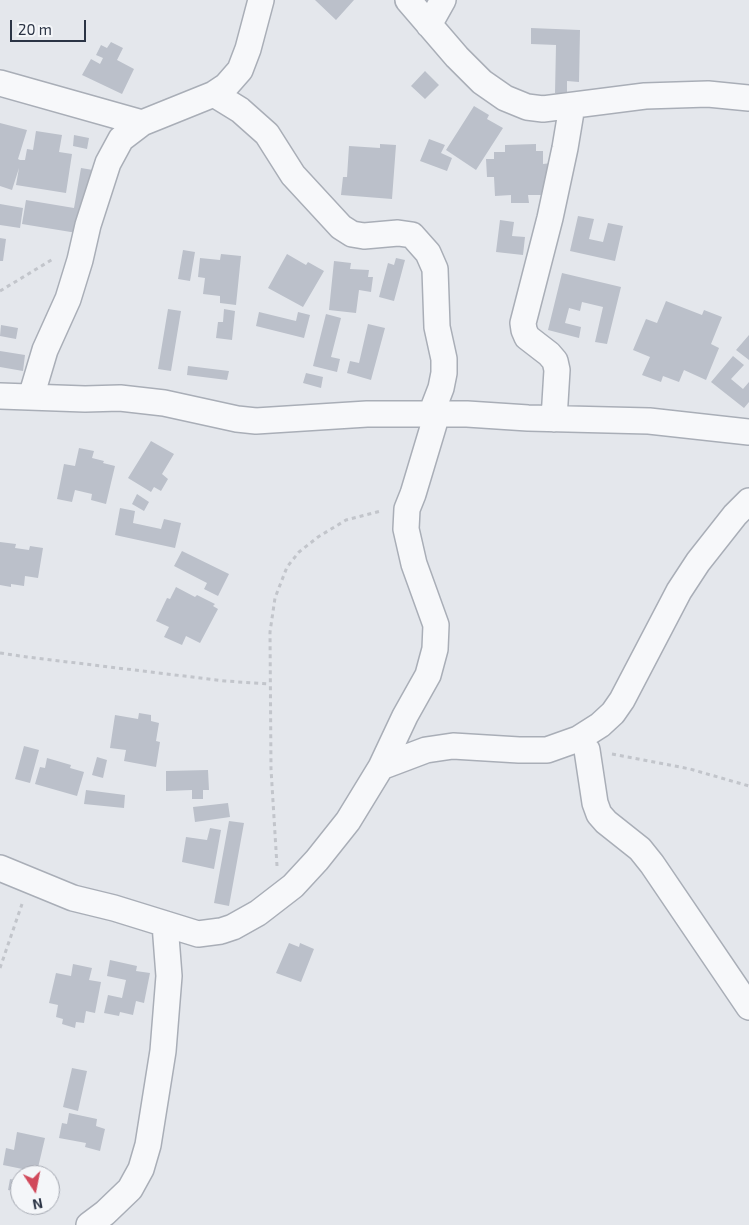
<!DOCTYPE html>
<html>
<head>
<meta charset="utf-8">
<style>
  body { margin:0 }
  #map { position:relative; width:749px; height:1225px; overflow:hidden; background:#e4e7ec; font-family:"Exo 2",sans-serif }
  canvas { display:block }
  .north { position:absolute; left:10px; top:1165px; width:50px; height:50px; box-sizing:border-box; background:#f4f6f9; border:1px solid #a4a8b1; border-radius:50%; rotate:169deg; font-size:14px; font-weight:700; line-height:20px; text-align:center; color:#2b3445 }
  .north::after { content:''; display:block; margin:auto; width:18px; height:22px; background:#d1495b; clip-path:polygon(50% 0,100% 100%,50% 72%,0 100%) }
  .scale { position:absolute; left:10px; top:20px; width:76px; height:22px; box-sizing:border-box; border:2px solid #2b3445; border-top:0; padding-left:6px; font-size:15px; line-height:18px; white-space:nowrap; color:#2b3445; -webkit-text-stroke:4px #f4f6f9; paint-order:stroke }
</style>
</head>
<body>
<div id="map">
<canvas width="749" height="1225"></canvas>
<div class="north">N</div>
<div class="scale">20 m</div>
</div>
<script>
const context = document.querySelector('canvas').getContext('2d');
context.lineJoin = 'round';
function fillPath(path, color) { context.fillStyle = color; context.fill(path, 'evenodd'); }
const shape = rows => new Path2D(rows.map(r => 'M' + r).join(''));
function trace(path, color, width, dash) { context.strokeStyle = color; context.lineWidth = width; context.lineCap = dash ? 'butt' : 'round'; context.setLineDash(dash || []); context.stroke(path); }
fillPath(shape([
  [315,0,354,0,336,20],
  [531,28,580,30,579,82,567,81,567,93,555,93,556,45,531,44],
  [111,42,123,48,117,60,134,69,122,94,82,75,91,59,100,64,103,58,96,55,101,45,107,48],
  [425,71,439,85,425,99,411,86],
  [474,106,489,115,487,119,503,128,476,170,446,150],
  [0,123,27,130,18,159,20,160,25,160,27,149,33,150,36,131,62,135,59,152,72,154,66,193,16,185,19,168,12,190,0,186],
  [74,135,89,138,87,149,73,146],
  [429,139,445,145,441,153,452,158,447,171,420,161],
  [380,144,396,145,392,199,341,195,343,177,347,177,349,146,380,148],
  [536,144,536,151,543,151,543,164,552,163,552,181,544,181,544,195,528,195,529,203,511,203,511,195,495,196,494,177,487,177,486,159,494,159,494,152,505,152,505,145],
  [81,168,93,170,83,234,22,224,26,200,74,208],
  [0,204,23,208,20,228,0,225],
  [578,216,594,219,589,239,603,242,608,223,623,226,615,261,570,251],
  [500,220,514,222,512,236,525,237,523,255,496,252],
  [0,238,6,239,3,261,0,261],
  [183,250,195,252,190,281,178,279],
  [221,254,241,256,236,305,220,303,220,296,203,294,205,278,198,277,200,258,220,260],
  [287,254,306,265,308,262,324,271,303,307,268,288],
  [396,258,405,260,394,301,379,297,388,263,394,265],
  [334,261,351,263,350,269,369,270,368,277,373,277,371,292,359,290,356,313,329,310],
  [562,273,621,287,607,344,595,342,603,307,582,302,580,311,569,308,565,323,581,327,579,338,548,330],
  [666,301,702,315,704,310,722,317,711,344,719,348,706,380,684,370,679,382,663,376,661,382,642,375,650,357,633,350,646,319,657,323],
  [168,309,181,311,171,371,158,369],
  [224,309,235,311,232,340,216,338,218,322,223,322],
  [259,312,296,321,298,312,310,315,304,338,256,326],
  [326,314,341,318,331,357,340,359,337,372,313,366],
  [368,324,385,328,371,380,347,373,350,361,359,363],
  [1,325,18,328,16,339,0,336],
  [749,335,749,360,736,350],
  [0,351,25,355,23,371,0,367],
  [733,356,744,365,731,379,743,389,749,382,749,402,744,408,711,382],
  [188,366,229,371,227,380,187,375],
  [306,373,323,377,321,388,303,383],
  [151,441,174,454,162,474,168,479,161,491,154,487,151,492,128,478],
  [79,448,94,451,92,458,104,461,103,463,115,466,106,504,91,500,92,494,75,490,72,502,57,499,64,464,75,466],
  [137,494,149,502,144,511,132,504],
  [120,508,135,511,133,523,161,529,164,519,181,523,175,548,115,535],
  [0,542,16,544,15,548,29,550,30,546,43,548,38,578,25,576,24,586,11,584,11,587,0,585],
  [182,551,229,574,218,596,204,589,207,583,174,566],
  [176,587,195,597,197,595,215,604,213,606,218,609,200,643,186,636,182,645,164,637,169,627,156,621,167,598,170,599],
  [139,713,151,715,151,721,159,723,156,741,160,742,156,767,124,761,126,750,110,748,115,715,138,719],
  [24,746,39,750,30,783,15,779],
  [97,757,107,760,103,778,92,775],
  [47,758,71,765,70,768,84,772,77,796,35,784,40,767,45,768],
  [208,770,209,790,203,790,203,799,192,799,192,790,166,791,166,771],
  [86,790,125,795,124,808,84,804],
  [228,803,230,817,195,822,193,807],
  [229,821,244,823,229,906,214,903],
  [210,828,221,830,214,869,182,862,186,837,207,840],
  [289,943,299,947,300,943,314,949,301,982,276,973],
  [110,960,137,966,136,971,150,973,144,1003,136,1001,133,1015,120,1012,119,1016,104,1013,108,995,122,998,126,980,107,976],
  [73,964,92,968,89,980,101,982,95,1013,86,1011,84,1023,76,1022,75,1028,62,1024,63,1019,56,1017,58,1005,49,1003,56,973,71,976],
  [72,1068,87,1071,78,1111,63,1107],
  [69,1113,97,1119,96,1126,105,1129,100,1151,85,1147,86,1143,59,1138,62,1123,67,1124],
  [17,1132,45,1138,37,1172,3,1165,6,1148,14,1150],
  [10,1179,20,1181,20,1192,8,1190]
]), '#bbc0ca');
const minor = shape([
  [408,0,457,57,482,82,505,98,527,107,543,109,645,96,708,94,749,98],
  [429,25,443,0],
  [0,83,142,123],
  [214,94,240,110,267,134,293,175,341,227,352,234,364,236,398,233,412,235,428,253,435,269,437,327,444,359,444,373,441,388,431,414],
  [0,396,85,399,120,398,164,403,237,419,256,421,367,414,467,414,528,418,649,421,749,432],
  [31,397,45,350,68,299,80,260,88,225,108,163,121,139,142,123,214,94,226,86,240,70,248,49,261,0],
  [554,419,557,370,555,361,549,354,527,337,524,330,523,323,550,218,565,148,572,106],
  [587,750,595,803,599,814,606,822,640,849,652,864,749,1007],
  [381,767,426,750,453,746,519,750,547,750,578,739,600,725,613,713,622,700,679,591,698,562,735,515,749,501],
  [0,868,73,898,114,908,198,934,221,931,233,927,258,913,293,886,317,860,348,821,381,767,405,716,428,675,435,649,436,625,414,564,406,529,407,509,413,494,437,414],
  [89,1225,105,1213,130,1189,141,1169,148,1145,163,1051,169,976,165,924]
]);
trace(minor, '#a9aeb7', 28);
trace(shape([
  [0,291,53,259],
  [0,653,27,657,225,681,270,684],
  [612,754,690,769,749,786],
  [277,866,271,769,270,632,275,598,287,567,299,552,318,537,346,520,381,511],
  [0,968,22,904]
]), '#c2c5cb', 3, [4, 4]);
trace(minor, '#f7f8fa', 25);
</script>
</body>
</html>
